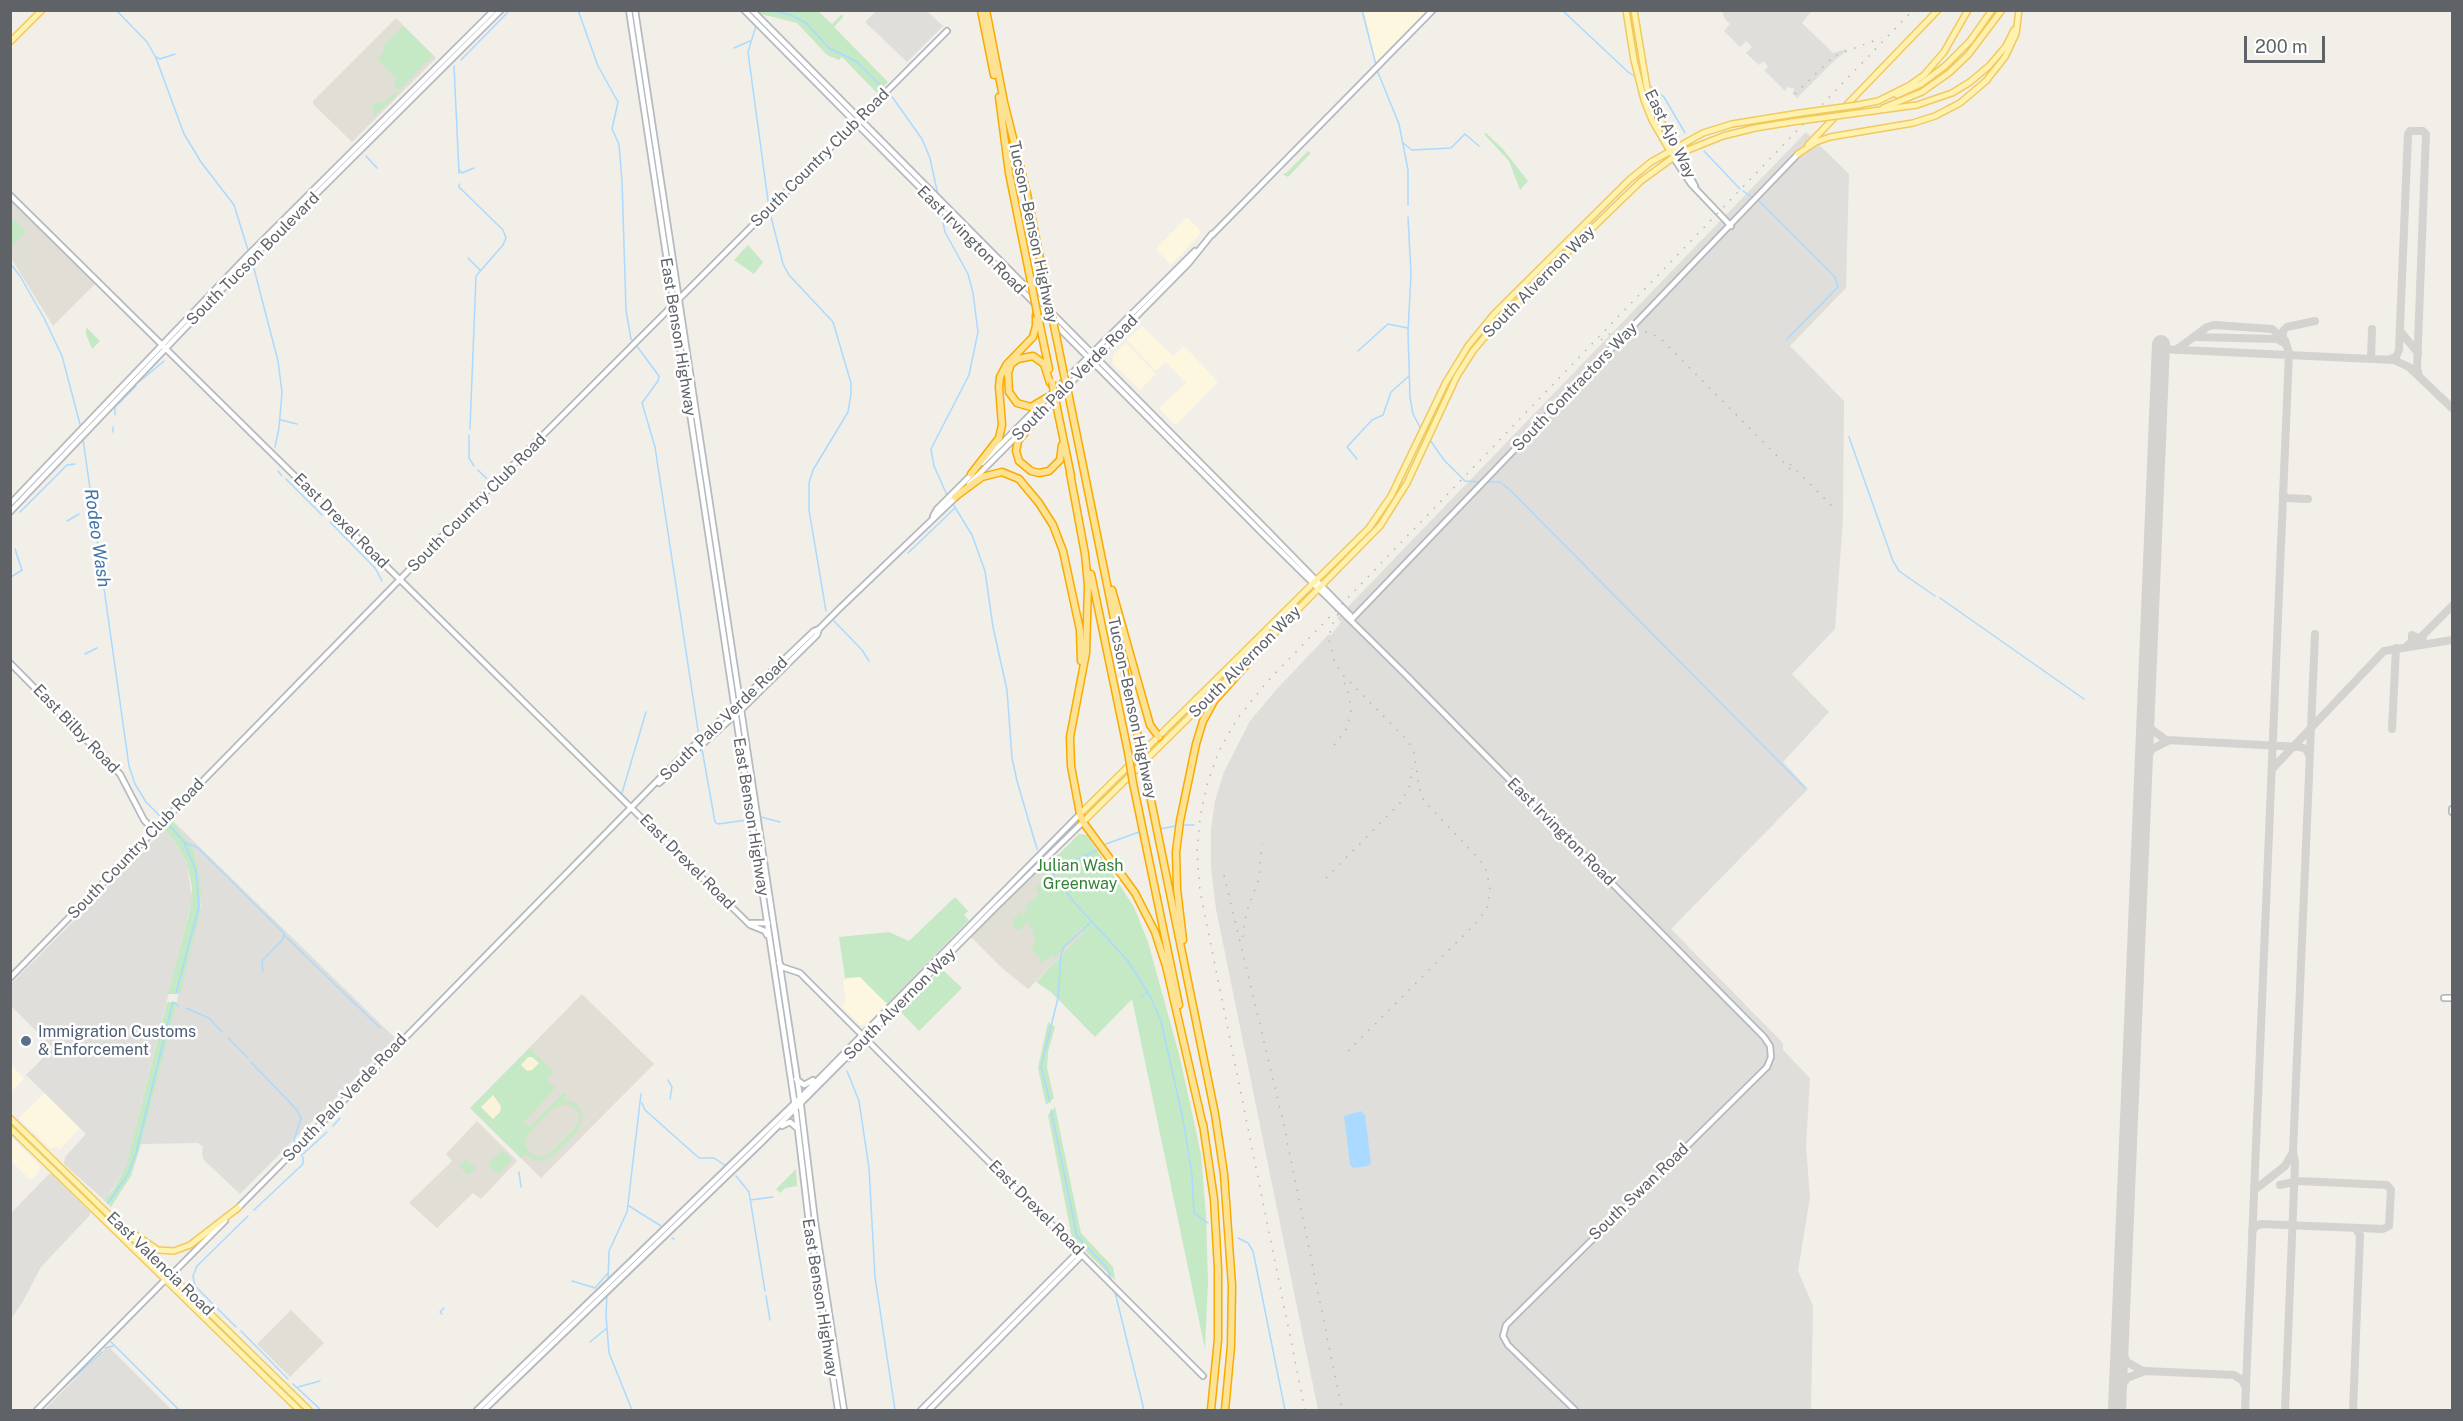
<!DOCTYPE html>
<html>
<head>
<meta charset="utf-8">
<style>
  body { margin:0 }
  #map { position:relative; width:2463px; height:1421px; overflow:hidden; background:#f1efe8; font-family:"Public Sans",sans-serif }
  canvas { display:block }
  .frame { position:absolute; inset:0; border:12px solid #5f6368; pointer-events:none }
  .scale { position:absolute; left:2244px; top:36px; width:81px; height:27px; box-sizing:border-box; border:3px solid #5f6368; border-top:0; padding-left:8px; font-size:18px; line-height:21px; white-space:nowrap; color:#5f6368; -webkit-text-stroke:4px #fff; paint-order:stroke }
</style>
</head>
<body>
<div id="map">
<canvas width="2463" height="1421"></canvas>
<div class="frame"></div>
<div class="scale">200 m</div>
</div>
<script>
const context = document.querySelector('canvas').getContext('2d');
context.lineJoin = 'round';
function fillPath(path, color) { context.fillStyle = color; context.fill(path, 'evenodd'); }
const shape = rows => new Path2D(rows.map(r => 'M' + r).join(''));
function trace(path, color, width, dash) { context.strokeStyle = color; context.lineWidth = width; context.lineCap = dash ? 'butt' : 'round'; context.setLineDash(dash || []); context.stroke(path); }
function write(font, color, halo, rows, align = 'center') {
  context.font = font + ' "Public Sans",sans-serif'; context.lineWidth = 5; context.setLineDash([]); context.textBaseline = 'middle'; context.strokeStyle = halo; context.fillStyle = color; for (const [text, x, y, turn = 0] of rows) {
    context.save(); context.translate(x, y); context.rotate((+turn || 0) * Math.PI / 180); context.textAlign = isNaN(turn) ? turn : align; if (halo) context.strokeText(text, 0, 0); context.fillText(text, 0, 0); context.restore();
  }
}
fillPath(shape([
  [1364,10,1426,10,1426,11,1376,62],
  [1187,217,1199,229,1200,234,1171,265,1156,249],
  [1142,326,1173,356,1183,347,1187,349,1218,382,1178,423,1174,424,1159,408,1186,383,1166,362,1156,371,1127,340],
  [1126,343,1156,374,1140,390,1113,364,1113,355],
  [860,977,887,1004,867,1024,860,1025,842,1007,846,1000,843,980],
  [11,1065,24,1078,11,1092,10,1092],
  [45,1093,80,1128,60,1149,55,1147,51,1149,19,1118],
  [11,1137,39,1165,40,1171,31,1180,11,1161]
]), '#fef7e0');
fillPath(shape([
  [876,11,927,11,943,26,907,62,865,22],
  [1722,11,1815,11,1811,12,1802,23,1833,53,1846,49,1847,51,1836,59,1797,98,1792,93,1795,89,1787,87,1785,91,1764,70,1768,67,1764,61,1759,65,1746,53,1752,47,1746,41,1740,47,1724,31,1730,24,1725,19],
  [1806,132,1849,174,1846,288,1790,346,1844,401,1843,519,1835,629,1792,674,1829,712,1783,762,1808,789,1671,929,1783,1043,1783,1050,1810,1078,1806,1146,1810,1197,1798,1271,1813,1306,1811,1410,1318,1410,1216,909,1211,867,1211,829,1215,801,1224,772,1250,721,1275,691,1328,635,1331,635,1341,622,1337,618],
  [172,820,395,1038,240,1194,204,1160,202,1154,203,1147,198,1143,141,1144,201,905,198,867,193,849],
  [165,829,176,843,187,863,192,899,126,1166,112,1190,104,1200,64,1164,65,1157,86,1134,26,1075,53,1048,11,1006,10,985],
  [49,1174,52,1174,90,1212,90,1215,41,1267,22,1303,11,1319,11,1213],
  [108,1346,172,1410,44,1410]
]), '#e0deda');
fillPath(shape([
  [396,18,436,58,352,142,313,104,313,101],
  [11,197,96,283,53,326,11,258],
  [1039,867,1085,932,1028,989,1002,968,971,937],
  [582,994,654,1064,541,1178,470,1108],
  [477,1121,517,1161,481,1199,473,1193,437,1228,409,1203,452,1161,446,1154],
  [291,1310,324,1343,290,1377,257,1344]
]), '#e1ded6');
fillPath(shape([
  [758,11,818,11,832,24,842,14,843,17,834,27,888,82,877,93,842,57,839,60,827,55,797,23,761,14],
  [403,26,433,55,399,90,393,84,397,79,377,59,383,53,384,45],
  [396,92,398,94,374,116,373,104,386,101],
  [1486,133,1502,148,1528,181,1520,190,1509,161,1484,134],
  [1308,151,1311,153,1288,177,1282,174,1286,173],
  [14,219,26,232,11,247,11,222],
  [748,245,763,262,754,274,734,260],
  [86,327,100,341,92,349,86,334],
  [172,820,193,849,198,867,201,889,200,913,180,994,168,994,190,909,192,888,187,863,176,843,165,829],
  [1079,834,1087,835,1134,907,1148,942,1180,1058,1201,1154,1206,1216,1208,1281,1205,1349,1132,999,1095,1037,1051,992,1036,982,1084,932,1082,927,1055,957,1052,955,1042,964,1037,954,1032,951,1036,937,1033,935,1034,932,1028,926,1031,923,1028,921,1019,931,1013,926,1012,920,1017,917,1019,912,1022,915,1027,911,1024,908,1039,894,1035,889,1043,881,1047,885,1050,883,1039,867,1059,854],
  [955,897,968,911,964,915,969,920,887,1004,860,977,845,978,839,937,889,932,909,941],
  [942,969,962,988,919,1031,900,1011],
  [167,1002,177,1002,141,1144,131,1176,111,1207,104,1200,113,1190,126,1166],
  [1048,1022,1055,1027,1048,1052,1047,1068,1054,1098,1046,1105,1038,1068],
  [530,1048,552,1070,553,1073,546,1078,555,1088,524,1122,530,1127,564,1092,567,1095,563,1100,572,1101,578,1106,583,1117,578,1131,553,1156,541,1161,534,1160,527,1155,520,1157,470,1108],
  [567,1104,575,1108,579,1114,579,1121,575,1128,547,1156,538,1157,531,1154,525,1144,527,1135,555,1107],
  [1055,1107,1081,1233,1113,1267,1115,1280,1072,1238,1048,1115],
  [502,1150,512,1160,498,1174,488,1165],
  [466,1159,476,1168,469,1175,459,1166],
  [796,1169,797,1186,785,1188,780,1193,776,1189]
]), '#c5e8c5');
fillPath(shape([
  [528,1057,532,1057,539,1063,532,1070,527,1071,521,1065],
  [493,1095,501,1106,500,1112,493,1119,481,1107]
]), '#fbf3d9');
fillPath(shape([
  [1361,1111,1365,1115,1371,1163,1368,1166,1353,1168,1350,1165,1344,1116]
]), '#aadaff');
trace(shape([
  [116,10,147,42,156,58,184,134,201,162,234,205,248,250],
  [578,10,598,66,618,102,612,129,619,144,622,181,626,310,631,339,633,341],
  [769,10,791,15,806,23,829,48,857,62,893,98,922,139,930,158,938,195],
  [1362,10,1376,65],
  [1562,10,1628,72,1637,78],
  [756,26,748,52,769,208],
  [734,48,750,41],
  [156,57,160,59,175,54],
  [461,60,510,10],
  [454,66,459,173],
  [1377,70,1399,124,1408,170,1408,205],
  [1649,85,1664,97,1685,133],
  [1403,143,1412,150,1451,148,1465,134,1479,146],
  [1704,151,1740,189],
  [366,156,377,168],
  [459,170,462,173,474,168],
  [459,184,459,187,503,230,506,238,503,245,476,276,470,429],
  [1743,191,1752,197],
  [1759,201,1835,277,1838,287,1787,339],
  [941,212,945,232,968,274,973,293,978,332,969,375,931,449,934,466,947,495],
  [770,213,783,264,789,275,833,322,851,383,851,394,848,412,813,470,809,483,809,510,826,611],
  [1408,217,1411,274,1408,333,1410,397,1413,414,1421,429],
  [468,258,480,270],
  [252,261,278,361,282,392,279,428,275,447],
  [10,263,20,276,44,318,62,356,81,428],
  [636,345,659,376,658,381,642,403,655,447,699,737],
  [1358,351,1388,324,1408,328],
  [139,382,164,361],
  [115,415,115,407,136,386],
  [281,420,297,424],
  [113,432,113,427],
  [469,435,469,458,474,466],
  [1849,437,1893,561,1899,571,1935,596],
  [83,439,129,766,135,784,146,802,161,817],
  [1430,440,1444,460,1465,481,1481,482],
  [1357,459,1347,447,1372,420,1383,415,1391,392,1409,376],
  [478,470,487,479],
  [278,471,282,476],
  [286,479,322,515],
  [1486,482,1500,482,1510,490,1805,788],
  [953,504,972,535,985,571,993,627,1007,690,1012,758,1017,781,1037,849],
  [20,512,67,465,75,464],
  [67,521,79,514],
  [330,522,375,568,382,581],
  [908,553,955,508],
  [11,577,22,570,15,549],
  [1940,598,2084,699],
  [834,621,862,650,869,661],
  [85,654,97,648],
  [702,749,715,822,718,824,747,820],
  [622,793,646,712],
  [761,817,780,822],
  [168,824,184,842,196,871,199,906,176,993],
  [1182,825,1194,825],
  [1160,829,1175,826],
  [184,842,198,848,284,933,283,939,262,961,263,971],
  [1106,844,1139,832],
  [1046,864,1073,901,1128,961,1150,996,1161,1021,1183,1119,1192,1175,1194,1213,1208,1223],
  [1052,871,1097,850],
  [284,935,380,1028],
  [1141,997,1148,992],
  [186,1008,209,1018,222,1032],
  [228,1038,248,1058],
  [251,1062,297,1110,301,1118,294,1140,296,1145],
  [849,1062,861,1050],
  [847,1071,859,1101,869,1168,875,1277,895,1410],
  [668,1080,672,1087,670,1099],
  [1050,1102,1041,1067,1058,998,1061,954,1064,947,1091,922],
  [642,1103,645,1110,699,1158,714,1158,726,1166],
  [1051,1110,1077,1236,1107,1268,1112,1282],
  [333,1126,340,1118],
  [303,1154,327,1132],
  [519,1172,521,1187],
  [736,1176,749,1192,765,1291],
  [750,1200,773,1197],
  [108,1203,128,1174,136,1153,173,1002,179,1006],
  [629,1206,661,1226],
  [254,1210,303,1164,303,1158,299,1149],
  [672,1238,674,1239],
  [1238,1238,1248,1243,1253,1251,1285,1410],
  [572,1281,595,1288,608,1273],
  [608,1282,609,1251,627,1212,641,1094],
  [1115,1292,1144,1410],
  [607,1293,606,1315,609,1353,632,1410],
  [766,1296,770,1320],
  [442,1314,440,1312,444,1308],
  [236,1327,195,1286,193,1276,197,1266,248,1216],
  [241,1331,288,1379],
  [111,1342,179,1410],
  [590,1342,607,1328],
  [105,1348,113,1346],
  [293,1384,321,1410],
  [298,1387,320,1381],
  [62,1389,102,1352]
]), '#aadaff', 1.5);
trace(shape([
  [2400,331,2418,353],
  [2195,337,2277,339,2286,344],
  [2283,337,2283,331,2287,327,2315,321],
  [2161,349,2394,360,2409,367,2452,408],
  [2176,350,2207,327,2214,325,2272,329,2285,340,2289,353,2245,1410],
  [2371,358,2372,329],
  [2390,359,2396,357,2399,350,2408,134,2410,131,2423,131,2426,134,2417,368,2419,376],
  [2283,494,2287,498,2308,499],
  [2413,645,2452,606],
  [2407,646,2412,641,2412,635,2417,638,2423,637],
  [2146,715,2151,729,2166,740,2300,747,2306,749,2309,755],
  [2392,729,2396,648],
  [2143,766,2152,749,2168,741],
  [2272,769,2384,651,2452,640],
  [2257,1188,2285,1166,2293,1152],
  [2252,1231,2256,1226,2261,1224,2383,1229,2389,1226,2391,1190,2387,1185,2298,1181,2280,1185],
  [2119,1347,2127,1362,2143,1371],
  [2117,1393,2127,1378,2145,1371,2234,1375,2242,1380,2246,1388],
  [2285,1410,2295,1163,2293,1152,2315,634],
  [2353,1410,2360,1235,2355,1228]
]), '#d4d3d0', 8);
trace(shape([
  [2117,1410,2161,344]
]), '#d4d3d0', 18);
const secondary = shape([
  [629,10,796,1113,808,1215,838,1410],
  [635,10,800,1098,815,1221,844,1410],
  [744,10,1264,535,1404,673,1764,1037,1770,1046,1771,1057,1767,1067,1506,1325,1503,1336,1508,1345,1575,1410],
  [752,10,1268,531,1350,615,1351,620],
  [1678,154,1695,186],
  [1673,157,1691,184,1731,226],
  [10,195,750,925,765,931,767,935],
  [1212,235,1433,10],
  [1052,393,1195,251],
  [1040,414,1188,264,1212,234],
  [982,463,1044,401],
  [969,484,1029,424],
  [10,504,248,255,494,10],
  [10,512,249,261,501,10],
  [933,516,937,509,972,474],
  [1351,620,1798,154],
  [10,663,120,774,144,820,154,831],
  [659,783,744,707,817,635,819,629,839,609,957,496],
  [2452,809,2452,812],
  [750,923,768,923],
  [779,963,782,967,800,973,1203,1376],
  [10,978,457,521,947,31],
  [2444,998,2452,998],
  [796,1079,804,1085,813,1080],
  [782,1126,790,1122,797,1128],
  [237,1209,663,775,814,631,819,629],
  [171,1275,225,1221],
  [37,1410,165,1280],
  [477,1410,803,1095,1080,814],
  [484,1410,761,1143,995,908,1083,822],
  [921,1410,1079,1251],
  [929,1410,1082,1255]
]);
const primary = shape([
  [1626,10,1634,60,1644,100,1652,120,1671,153],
  [1634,10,1647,88,1658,116,1675,148],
  [10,42,42,10],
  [1897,95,1921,84,1945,66,1970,41,1992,10],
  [1858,105,1878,101,1910,85,1924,75,1944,52,1968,10],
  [1883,108,1922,92,1949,73,1968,55,2002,10],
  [1851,114,1917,105,1952,93,1970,82,1989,66,2006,46,2014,30],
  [1808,145,1938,10],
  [1798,154,1816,142,1830,137,1913,123,1935,116,1960,103,1986,81,2005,57,2016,34,2019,10],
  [1268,640,1380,526,1407,483,1457,376,1473,351,1493,327,1577,243,1641,181,1678,154,1723,136,1755,128,1792,122],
  [1080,814,1369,528,1391,496,1446,382,1468,346,1494,314,1629,180,1651,162,1703,133,1732,124,1800,113],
  [1083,822,1242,665],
  [10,1118,309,1410],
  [10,1128,299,1410],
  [133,1233,158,1250,174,1251,190,1245,238,1208]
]);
const highway = shape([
  [981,10,994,75],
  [986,10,1004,102,1027,194,1048,299],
  [999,97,1009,173,1031,282],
  [1039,321,1049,369],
  [1056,335,1063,370],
  [1048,397,1031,407,1017,403,1009,392,1008,373,1011,364,1018,359,1033,356,1044,364,1050,383],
  [1069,397,1139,742],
  [1057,408,1071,476],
  [1042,412,1018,441,1016,451,1019,461,1031,471,1039,473,1049,471,1060,460,1062,445],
  [1070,473,1085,554,1088,585,1086,653,1070,737,1071,766,1080,814,1083,822,1135,893,1155,932,1166,966,1203,1126],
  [971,474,999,438,1002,425,999,387,1000,377,1007,364,1033,337,1036,326,1036,315],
  [955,497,982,477,1002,472,1019,479,1039,503,1053,525,1063,551,1080,630,1081,661],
  [1091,574,1128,752],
  [1112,590,1150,725,1159,737],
  [1146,776,1215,1114,1224,1174,1232,1286,1231,1346,1225,1410],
  [1133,783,1179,1005],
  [1183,940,1177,889,1176,852,1180,821,1196,744,1203,721,1214,701,1271,637],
  [1203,1124,1214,1199,1218,1269,1218,1339,1211,1410]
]);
trace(secondary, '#b6babf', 8);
trace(primary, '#f2c960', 8);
trace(highway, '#f9ab00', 9);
trace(secondary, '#fff', 4.5);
trace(primary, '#fff2af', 5);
trace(highway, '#fde293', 6);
trace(shape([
  [1795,94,1834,56,1881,38],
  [1601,340,1611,333,1626,329,1641,330,1659,337,1794,473],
  [1790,464,1835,509],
  [1338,614,1331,627,1329,640,1335,663,1343,675,1408,741,1414,753,1419,787,1424,801,1480,860,1487,872,1490,890,1487,907,1479,920,1345,1054],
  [1334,745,1346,730,1351,712,1349,694,1343,679],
  [1224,875,1283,1121,1342,1410],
  [1326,878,1401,802,1410,785,1412,768],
  [1243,937,1246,914,1259,878,1262,844],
  [1305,1410,1200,891,1197,853,1200,818,1207,785,1218,753,1237,719,1267,682,1913,10]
]), '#b6b7b8', 1.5, [1.5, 8]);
const primaryBridge = shape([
  [1800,113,1858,105],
  [1792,122,1851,114]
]);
const highwayBridge = shape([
  [1031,282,1038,317],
  [1048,299,1056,335],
  [1063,370,1069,397],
  [1052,382,1057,408],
  [1139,742,1146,776],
  [1128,752,1133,783]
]);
trace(primaryBridge, '#f2c960', 8, []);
trace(highwayBridge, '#f9ab00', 9, []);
trace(primaryBridge, '#fff2af', 5);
trace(highwayBridge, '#fde293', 6);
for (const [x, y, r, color] of [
  [26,1041,6,"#5c6f8a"]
]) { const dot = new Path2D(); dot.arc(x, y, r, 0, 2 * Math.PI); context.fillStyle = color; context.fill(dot); trace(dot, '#fff', 2); }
write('16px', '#5f6368', '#fff', [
  ["East Ajo Way",1670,134,64],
  ["South Country Club Road",820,158,-45],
  ["Tucson–Benson Highway",1033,232,78],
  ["East Irvington Road",971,240,45],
  ["South Tucson Boulevard",253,259,-45],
  ["South Alvernon Way",1539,282,-45],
  ["East Benson Highway",678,337,81],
  ["South Palo Verde Road",1075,378,-45],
  ["South Contractors Way",1575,387,-46],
  ["South Country Club Road",477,503,-45],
  ["East Drexel Road",341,521,45],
  ["South Alvernon Way",1245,662,-45],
  ["Tucson–Benson Highway",1132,708,78],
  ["South Palo Verde Road",724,719,-44],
  ["East Bilby Road",76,729,46],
  ["East Benson Highway",751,817,81],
  ["East Irvington Road",1561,832,45],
  ["South Country Club Road",136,849,-46],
  ["East Drexel Road",687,862,45],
  ["South Alvernon Way",900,1004,-45],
  ["South Palo Verde Road",345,1098,-46],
  ["South Swan Road",1639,1192,-44],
  ["East Drexel Road",1036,1208,45],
  ["East Valencia Road",160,1264,44],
  ["East Benson Highway",820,1298,81]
]);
write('16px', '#348238', '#fff', [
  ["Julian Wash",1080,866],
  ["Greenway",1080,884]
]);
write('16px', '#4e5e75', '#fff', [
  ["Immigration Customs",38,1032],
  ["& Enforcement",38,1050]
], 'left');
write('italic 18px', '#4174aa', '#fff', [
  ["Rodeo Wash",97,538,82]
]);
</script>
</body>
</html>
